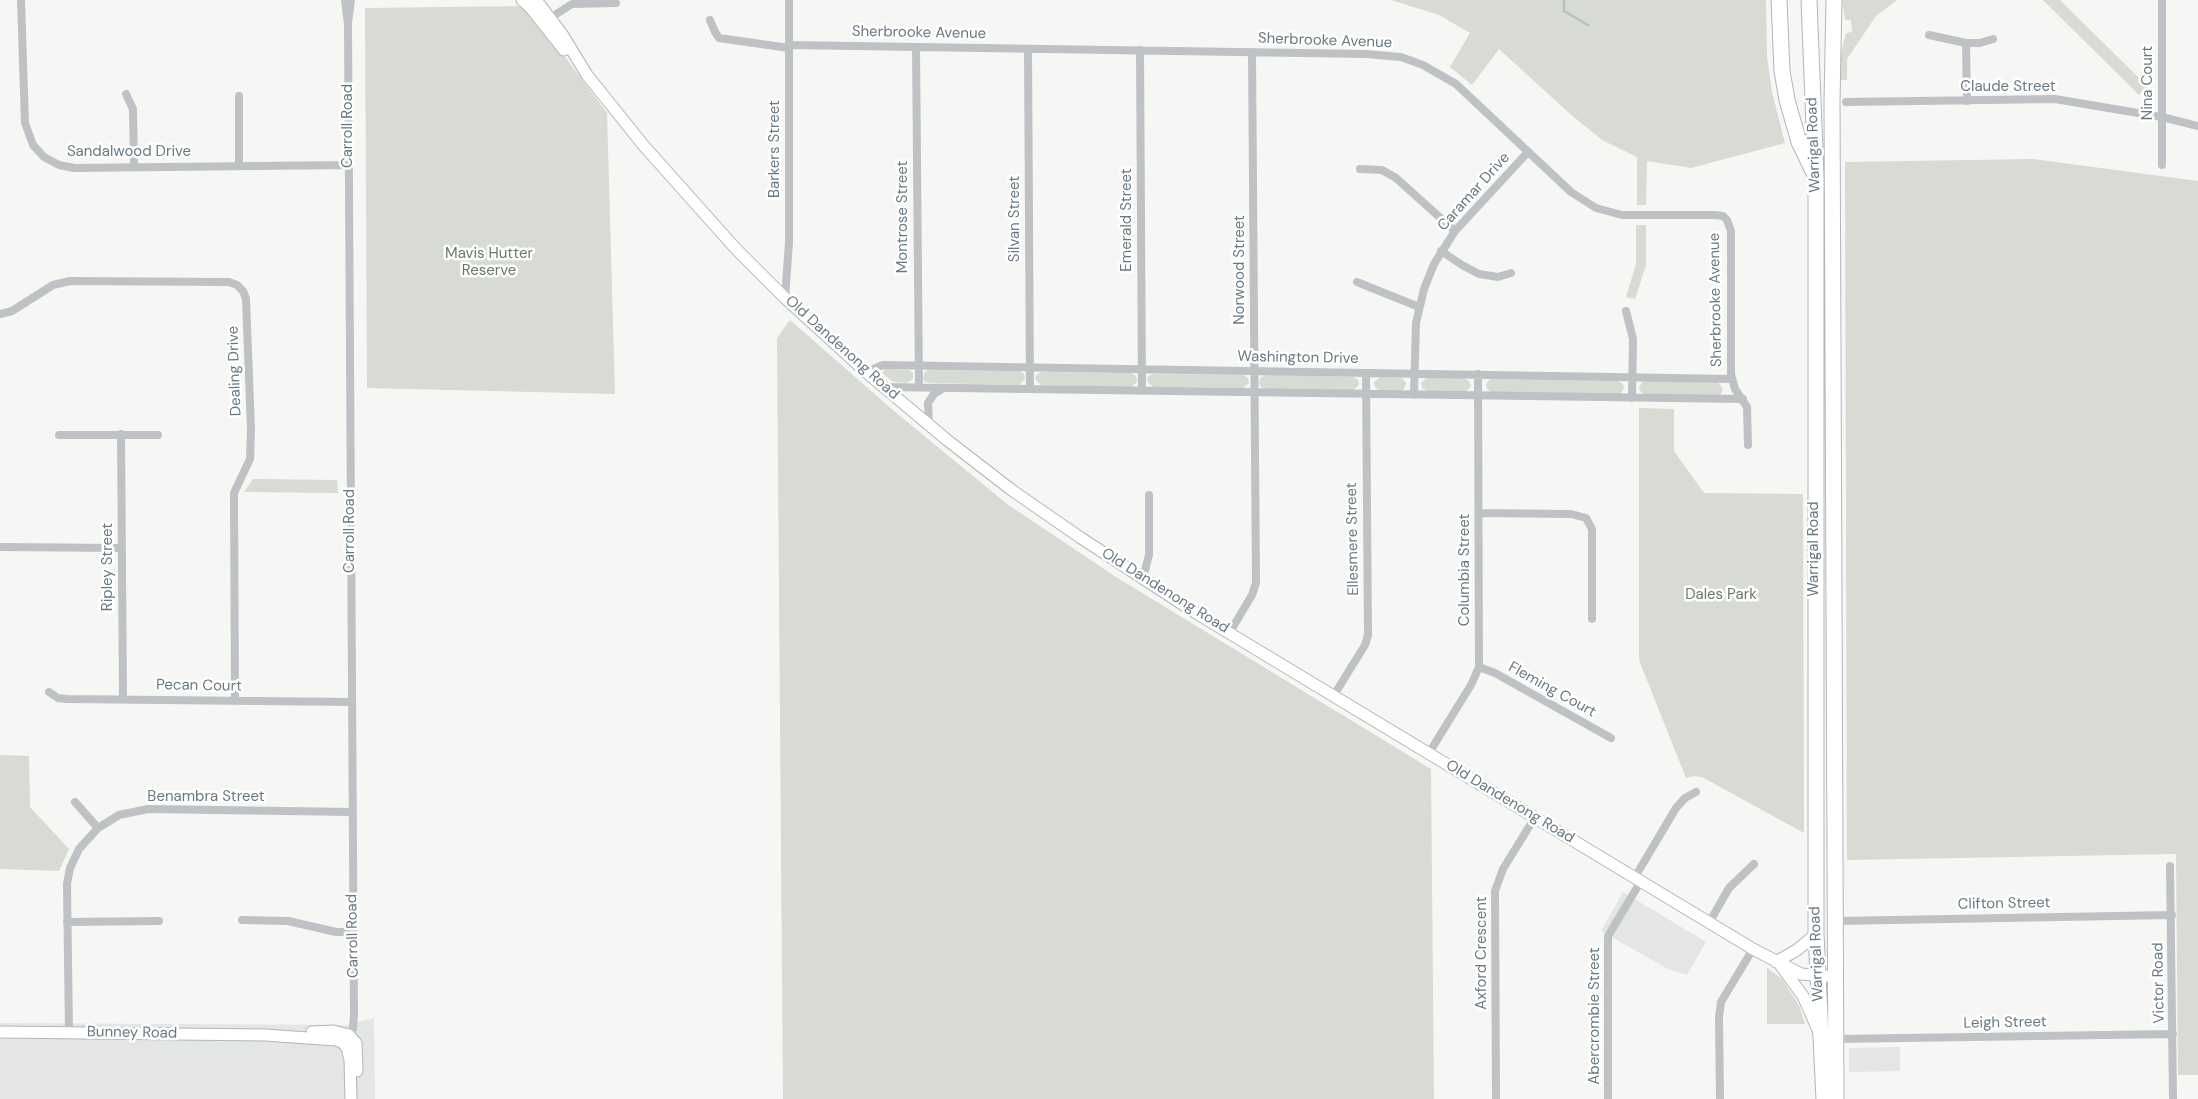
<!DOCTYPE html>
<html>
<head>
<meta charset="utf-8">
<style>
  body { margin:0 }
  canvas { display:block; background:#f6f6f4 }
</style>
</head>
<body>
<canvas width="2198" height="1099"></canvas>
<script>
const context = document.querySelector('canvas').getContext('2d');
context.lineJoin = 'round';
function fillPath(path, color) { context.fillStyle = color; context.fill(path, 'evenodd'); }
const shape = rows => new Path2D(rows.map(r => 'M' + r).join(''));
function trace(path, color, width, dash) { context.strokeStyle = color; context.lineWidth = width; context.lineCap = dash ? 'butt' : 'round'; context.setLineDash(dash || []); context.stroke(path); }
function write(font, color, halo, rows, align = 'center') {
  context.font = font + ' "DM Sans",sans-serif'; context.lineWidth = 5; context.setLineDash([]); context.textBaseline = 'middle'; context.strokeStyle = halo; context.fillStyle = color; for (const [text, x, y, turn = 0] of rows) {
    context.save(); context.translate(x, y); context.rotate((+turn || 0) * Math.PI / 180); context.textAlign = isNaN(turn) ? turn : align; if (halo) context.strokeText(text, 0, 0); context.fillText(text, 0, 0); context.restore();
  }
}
fillPath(shape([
  [1623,892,1706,942,1687,975,1668,969,1601,931],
  [374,1018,375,1099,0,1099,0,1023,346,1025],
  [1900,1047,1900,1071,1849,1072,1849,1048]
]), '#e4e6e4');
fillPath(shape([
  [1391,0,1766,0,1767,57,1772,92,1785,143,1691,168,1647,161,1646,205,1637,205,1637,157,1602,140,1569,113,1499,49,1472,85,1450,67,1470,33,1439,15],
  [1842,0,1897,0,1876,16,1847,59,1847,80,1839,80,1841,53,1846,33,1852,32,1851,20,1845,20],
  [2043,0,2060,0,2147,86,2139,95],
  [527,6,607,113,615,394,367,388,365,8],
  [2033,159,2198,181,2198,1075,2178,1075,2176,854,1847,860,1845,162],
  [1636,225,1646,225,1646,265,1635,299,1626,297,1636,264],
  [790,320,894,411,1007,504,1116,577,1431,769,1434,1099,783,1099,777,338],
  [885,369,909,370,913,373,913,379,907,383,893,382,882,373],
  [928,370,1019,371,1024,374,1025,379,1019,385,931,383,925,382,923,378,925,372],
  [1041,372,1131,373,1136,376,1137,382,1131,387,1041,385,1035,379,1036,375],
  [1153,374,1243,375,1248,378,1249,383,1243,388,1153,387,1147,381,1148,376],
  [1266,375,1353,377,1358,380,1359,385,1353,390,1265,389,1261,387,1259,383,1260,378],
  [1380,377,1402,378,1406,383,1405,387,1402,391,1378,390,1375,387,1374,382],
  [1426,378,1464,378,1469,381,1471,386,1466,392,1427,391,1422,388,1421,383],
  [1493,379,1618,381,1623,384,1624,388,1620,394,1491,392,1487,389,1486,384,1489,380],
  [1646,381,1718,382,1723,389,1721,394,1718,396,1644,394,1640,391,1639,387,1642,382],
  [1639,408,1674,409,1674,451,1704,493,1803,494,1804,833,1702,777,1694,776,1686,778,1643,670,1639,660],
  [253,479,337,480,338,493,244,492],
  [0,755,29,756,30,807,69,849,59,871,0,869],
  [1767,968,1782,979,1799,1005,1805,1024,1767,1024]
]), '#d7dbd3');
trace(shape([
  [1564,0,1564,11,1588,25]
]), '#b5c1c4', 2.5);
const secondary = shape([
  [522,0,530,7,564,50],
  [536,0,562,34,587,75,644,146,736,249,785,298,866,372,947,440,1013,491,1081,538,1196,613,1753,949,1801,974,1837,977],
  [1776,962,1797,950,1816,934],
  [1781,966,1803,996,1818,1030],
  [0,1032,265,1035,336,1040,342,1042,347,1048,350,1060,351,1099],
  [312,1032,333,1031,349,1035,356,1043,357,1071]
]);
const highway = shape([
  [1779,0,1782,71,1787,100,1799,142,1814,173],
  [1809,0,1816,177,1816,934,1824,1099],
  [1834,0,1832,101,1836,1099]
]);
trace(secondary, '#b1b6b9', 13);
trace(highway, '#b2b6b8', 17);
trace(shape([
  [21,0,25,123,33,145,44,157,59,165,74,168,349,165],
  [345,0,348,25,354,1015,353,1029,347,1037],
  [550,18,572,4,616,3],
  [710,20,715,32,719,38,789,48],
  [348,23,351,0],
  [1929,35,1966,43,1980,43,1993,39],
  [1966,43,1967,101],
  [789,45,1366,54,1401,57,1423,65,1456,84,1571,192,1596,208,1622,215,1716,215,1723,216,1727,220,1731,231,1731,374,1735,389,1747,407,1748,445],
  [916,47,919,387],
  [1028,49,1030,389],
  [1140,50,1142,391],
  [126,94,133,109,134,167],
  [239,96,239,165],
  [1846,102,2055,99,2162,117,2198,126],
  [2162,165,2162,0],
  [1360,169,1382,170,1396,178,1455,231],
  [1441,251,1462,265,1479,274,1498,277,1511,273],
  [1357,282,1419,307],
  [785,298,789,243,789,0],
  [1626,311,1633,339,1632,398],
  [0,314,12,311,53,285,70,281,229,282,237,285,243,291,246,299,251,429,250,459,234,493,235,700],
  [866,372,883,365,1731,379],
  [884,387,1743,399],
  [1414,395,1416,323,1424,289,1434,264,1455,231,1528,152],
  [929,425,928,403,934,394,942,389],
  [121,434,123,699],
  [59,435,158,435],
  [1479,513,1571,514,1586,518,1592,529,1592,619],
  [0,547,121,548],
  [1143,578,1149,555,1149,495],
  [1230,632,1252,595,1256,583,1252,52],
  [1479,667,1495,673,1611,738],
  [49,692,58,698,67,699,351,702],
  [1334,695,1365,645,1368,635,1366,373],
  [1429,753,1471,685,1479,667,1478,374],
  [75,802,98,828],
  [2170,866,2173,1099],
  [1635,877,1676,808,1685,798,1696,792],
  [242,920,288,921,336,932,353,932],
  [1836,921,2172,915],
  [67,922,159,921],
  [1709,923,1729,888,1754,864],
  [69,1033,67,884,70,868,79,849,98,828,119,815,148,809,352,812],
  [1837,1039,2173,1034],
  [1496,1099,1495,891,1503,869,1535,817],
  [1608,1099,1608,936,1641,881],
  [1720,1099,1719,1017,1721,1002,1753,949]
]), '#bec2c5', 8);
trace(secondary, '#fff', 11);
trace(highway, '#fff', 15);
write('15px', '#697981', '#fff', [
  ["Sherbrooke Avenue",919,33,1],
  ["Sherbrooke Avenue",1325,41,2],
  ["Nina Court",2148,83,-90],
  ["Claude Street",2008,87],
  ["Carroll Road",348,126,-90],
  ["Warrigal Road",1814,145,-92],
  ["Barkers Street",775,149,-90],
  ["Sandalwood Drive",129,152],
  ["Caramar Drive",1474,192,-48],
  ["Montrose Street",903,217,-90],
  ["Silvan Street",1015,219,-90],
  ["Emerald Street",1127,220,-90],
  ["Norwood Street",1240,270,-90],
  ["Sherbrooke Avenue",1716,300,-91],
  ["Old Dandenong Road",842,348,42],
  ["Washington Drive",1298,358,1],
  ["Dealing Drive",235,371,-92],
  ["Carroll Road",350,531,-90],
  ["Ellesmere Street",1353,539,-91],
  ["Warrigal Road",1814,549,-90],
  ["Ripley Street",108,567,-90],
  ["Columbia Street",1465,570,-90],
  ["Old Dandenong Road",1165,591,32],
  ["Pecan Court",199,686,1],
  ["Fleming Court",1552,690,29],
  ["Benambra Street",206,797],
  ["Old Dandenong Road",1510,802,31],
  ["Clifton Street",2004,904,-1],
  ["Carroll Road",353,936,-91],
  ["Axford Crescent",1482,953,-90],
  ["Warrigal Road",1817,954,-92],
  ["Victor Road",2159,983,-91],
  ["Abercrombie Street",1595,1016,-90],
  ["Leigh Street",2005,1023,-1],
  ["Bunney Road",132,1033,1]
]);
write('15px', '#6c7967', '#fff', [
  ["Mavis Hutter",489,254],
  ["Reserve",489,271],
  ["Dales Park",1721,595]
]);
</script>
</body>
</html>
